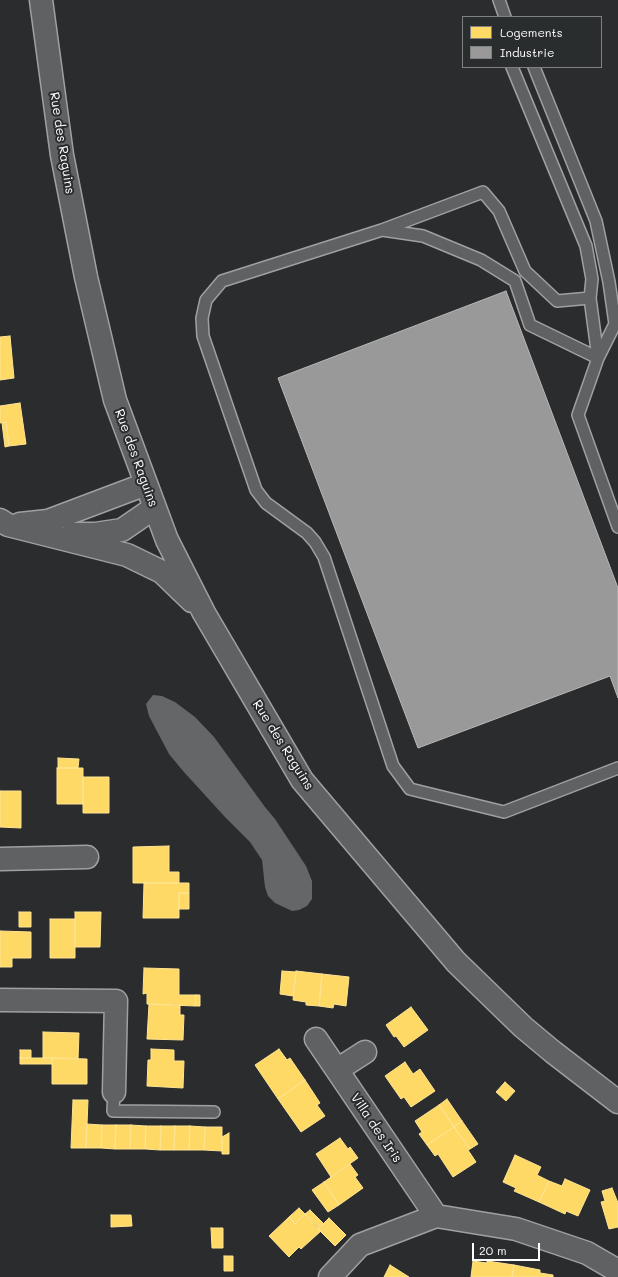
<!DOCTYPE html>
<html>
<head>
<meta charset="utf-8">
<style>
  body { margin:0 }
  #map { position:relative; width:618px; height:1277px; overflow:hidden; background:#2b2c2d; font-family:Mali,sans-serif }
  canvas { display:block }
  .legend { position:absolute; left:462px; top:16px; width:140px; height:52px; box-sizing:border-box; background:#2a2d2e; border:1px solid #7f8182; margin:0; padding:5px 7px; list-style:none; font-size:12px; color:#fff }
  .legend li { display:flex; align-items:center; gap:8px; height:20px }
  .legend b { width:20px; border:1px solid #7f8182 }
  .scale { position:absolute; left:472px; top:1243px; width:68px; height:18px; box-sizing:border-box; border:2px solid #fff; border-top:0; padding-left:5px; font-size:12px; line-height:14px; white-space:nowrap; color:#fff; -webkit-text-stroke:3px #2a2d2e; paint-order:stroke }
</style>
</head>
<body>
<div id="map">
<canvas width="618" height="1277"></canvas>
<ul class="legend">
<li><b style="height:11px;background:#ffd966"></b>Logements</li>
<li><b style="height:11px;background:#999"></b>Industrie</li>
</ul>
<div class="scale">20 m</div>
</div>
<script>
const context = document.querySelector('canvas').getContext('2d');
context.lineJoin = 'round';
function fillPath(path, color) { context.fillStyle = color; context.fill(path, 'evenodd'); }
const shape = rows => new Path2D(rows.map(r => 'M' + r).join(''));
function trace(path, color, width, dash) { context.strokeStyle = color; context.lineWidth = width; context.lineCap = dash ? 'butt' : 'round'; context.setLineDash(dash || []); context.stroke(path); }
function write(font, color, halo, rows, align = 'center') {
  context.font = font + ' Mali,sans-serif'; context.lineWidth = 4; context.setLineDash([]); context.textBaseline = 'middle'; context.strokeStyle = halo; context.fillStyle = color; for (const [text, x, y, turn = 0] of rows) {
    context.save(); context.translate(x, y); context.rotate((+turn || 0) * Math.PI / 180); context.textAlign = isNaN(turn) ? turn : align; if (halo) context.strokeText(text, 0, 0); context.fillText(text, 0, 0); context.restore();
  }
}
fillPath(shape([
  [153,695,162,696,175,702,195,717,214,737,265,807,275,819,306,866,312,881,312,899,307,906,299,910,292,911,275,903,268,896,265,887,262,860,250,842,225,817,183,771,169,754,149,716,146,704]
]), '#646667');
const homes = shape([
  [10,336,14,378,0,380,0,337,10,336],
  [20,403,26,444,9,446,6,422,0,423,0,406,20,403],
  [6,422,9,446,5,447,2,423,6,422],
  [58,758,79,759,78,768,58,768,58,758],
  [57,768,83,768,83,804,57,804,57,768],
  [83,777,109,777,109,813,83,813,83,777],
  [0,791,21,791,21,828,0,827,0,791],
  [169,846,169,872,179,872,179,883,133,883,133,847,169,846],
  [144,883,189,883,189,893,179,893,179,918,143,918,144,883],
  [179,893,189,893,189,909,179,909,179,893],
  [19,912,31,912,31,927,19,927,19,912],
  [75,912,101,912,100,947,75,947,75,912],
  [50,919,75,919,75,958,50,958,50,919],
  [0,931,31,932,31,958,12,958,12,967,0,967,0,931],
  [144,968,179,969,179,995,196,995,195,1006,147,1004,147,993,143,994,144,968],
  [282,971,296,972,293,996,280,994,282,971],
  [296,971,322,974,319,1006,306,1005,306,1002,293,1000,296,971],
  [322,974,349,977,346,1006,334,1004,333,1008,319,1006,322,974],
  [196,995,200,995,200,1006,195,1006,196,995],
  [149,1004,180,1005,180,1015,184,1015,183,1040,147,1039,149,1004],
  [411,1007,428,1030,404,1047,396,1036,394,1037,386,1025,411,1007],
  [43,1032,79,1033,78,1059,43,1058,43,1032],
  [151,1049,174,1050,174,1061,184,1061,183,1088,147,1086,148,1060,151,1060,151,1049],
  [279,1049,287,1060,290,1058,305,1080,278,1099,255,1065,279,1049],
  [20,1050,31,1050,31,1058,20,1058,20,1050],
  [20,1058,52,1058,52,1064,20,1064,20,1058],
  [52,1058,87,1059,87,1084,52,1084,52,1058],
  [405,1062,413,1074,420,1069,435,1091,411,1107,404,1097,401,1099,385,1076,405,1062],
  [305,1080,320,1103,317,1105,325,1116,301,1132,278,1099,305,1080],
  [505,1082,515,1091,506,1101,496,1092,505,1082],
  [447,1099,462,1121,454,1127,439,1105,447,1099],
  [73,1100,88,1100,86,1148,71,1148,73,1100],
  [439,1105,454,1127,427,1145,419,1134,422,1132,415,1121,439,1105],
  [462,1121,478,1144,470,1149,454,1127,462,1121],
  [87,1124,102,1125,101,1148,86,1148,87,1124],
  [102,1125,116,1125,115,1149,101,1148,102,1125],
  [116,1125,131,1125,130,1149,115,1149,116,1125],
  [131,1125,146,1126,145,1149,130,1149,131,1125],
  [146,1126,161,1126,160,1150,145,1149,146,1126],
  [161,1126,175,1126,174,1150,160,1150,161,1126],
  [175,1126,190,1126,189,1150,174,1150,175,1126],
  [190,1126,205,1127,204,1150,189,1150,190,1126],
  [205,1127,222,1127,222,1151,204,1150,205,1127],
  [454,1127,470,1149,468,1150,476,1162,453,1177,438,1154,435,1156,427,1145,454,1127],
  [229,1133,229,1154,222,1154,222,1137,229,1133],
  [340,1138,348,1149,350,1147,358,1158,331,1177,316,1154,340,1138],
  [515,1155,541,1167,537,1175,549,1181,539,1202,514,1191,516,1188,503,1182,515,1155],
  [350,1164,358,1175,355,1177,363,1188,339,1205,324,1182,350,1164],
  [565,1179,590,1190,578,1216,566,1211,565,1214,539,1202,549,1181,562,1186,565,1179],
  [324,1182,339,1205,328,1212,312,1190,324,1182],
  [612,1188,618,1203,618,1227,609,1229,601,1202,605,1201,602,1191,612,1188],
  [299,1208,305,1214,295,1224,289,1217,299,1208],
  [310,1210,324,1224,318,1229,305,1214,310,1210],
  [305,1214,321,1231,301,1249,299,1247,289,1257,269,1236,289,1217,295,1224,305,1214],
  [111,1215,131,1215,132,1226,111,1227,111,1215],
  [329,1218,346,1235,335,1246,318,1229,329,1218],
  [211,1228,223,1228,223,1248,212,1248,211,1228],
  [224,1256,233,1256,233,1271,224,1271,224,1256],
  [473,1261,487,1263,487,1261,514,1265,512,1277,471,1277,473,1261],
  [390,1265,409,1277,384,1277,390,1265],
  [514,1265,540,1270,540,1273,553,1275,553,1277,512,1277,514,1265]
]);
fillPath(homes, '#ffd966');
trace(homes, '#ffe494', 1);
const industry = shape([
  [506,291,618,588,618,698,610,676,418,748,278,378,506,291]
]);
fillPath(industry, '#999');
trace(industry, '#b8b8b8', 1);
const lane = shape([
  [499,0,505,17],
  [512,67,586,246,592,279,590,298,557,301,525,271,499,211,483,192,382,230,423,236,481,260,515,281,530,325,598,358],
  [534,67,596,221,609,282,615,324,598,358,578,415,618,527],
  [382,230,222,281,206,300,202,318,203,336,256,490,266,503,307,533,315,542,324,557,393,766,410,789,504,812,618,768],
  [590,298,598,358],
  [114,1092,113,1111,214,1112]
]);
const street = shape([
  [0,859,87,857],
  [0,1000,116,1001,114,1092],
  [316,1039,436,1216],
  [337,1070,365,1052],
  [330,1277,360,1245,436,1216,516,1229,587,1253,618,1271]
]);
const secondary = shape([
  [41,0,62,155,86,277,115,400,167,540,204,613,302,780,456,962,523,1027,553,1052,618,1102],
  [0,520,8,525,127,555,162,572,192,601],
  [20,524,48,521,146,484],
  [72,534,95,534,122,530,154,508]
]);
trace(lane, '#a0a0a0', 14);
trace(street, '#a0a0a0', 25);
trace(secondary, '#a0a0a0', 25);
trace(lane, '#606162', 11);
trace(street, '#606162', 22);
trace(secondary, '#606162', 22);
write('13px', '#fff', '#2a2d2e', [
  ["Rue des Raguins",62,143,81],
  ["Rue des Raguins",136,458,70],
  ["Rue des Raguins",283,745,58],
  ["Villa des Iris",376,1128,56]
]);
</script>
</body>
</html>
